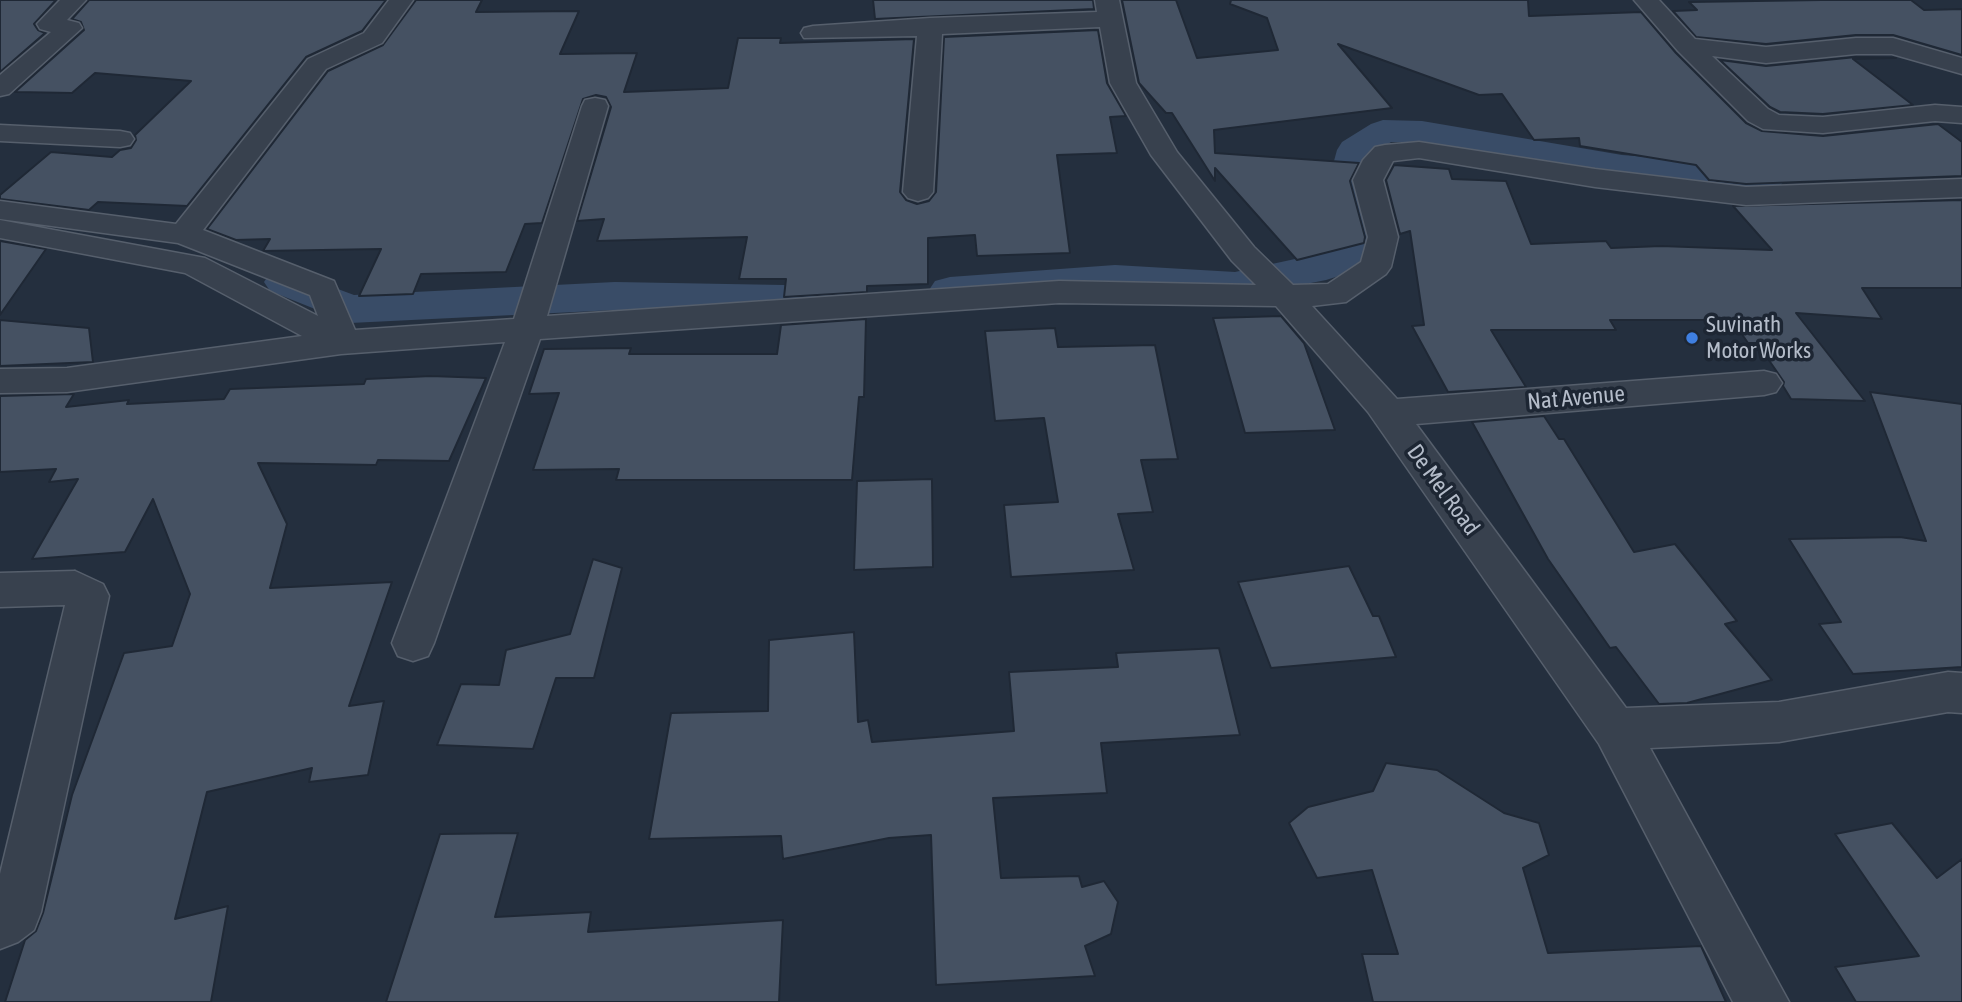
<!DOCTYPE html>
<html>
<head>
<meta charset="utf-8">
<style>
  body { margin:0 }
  canvas { display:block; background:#242f3e }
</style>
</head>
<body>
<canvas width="1962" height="1002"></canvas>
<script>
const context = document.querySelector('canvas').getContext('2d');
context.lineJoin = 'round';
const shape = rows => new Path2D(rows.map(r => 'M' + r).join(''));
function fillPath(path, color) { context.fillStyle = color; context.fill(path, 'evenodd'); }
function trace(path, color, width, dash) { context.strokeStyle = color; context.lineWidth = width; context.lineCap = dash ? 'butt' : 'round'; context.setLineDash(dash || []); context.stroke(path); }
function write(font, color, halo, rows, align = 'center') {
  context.font = font + ' "Asap Condensed",sans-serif'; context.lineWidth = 7; context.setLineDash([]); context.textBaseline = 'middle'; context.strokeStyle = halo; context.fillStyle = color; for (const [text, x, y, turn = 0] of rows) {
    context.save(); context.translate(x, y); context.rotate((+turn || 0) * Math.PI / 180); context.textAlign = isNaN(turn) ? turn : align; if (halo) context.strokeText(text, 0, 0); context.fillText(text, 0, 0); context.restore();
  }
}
fillPath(shape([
  [1383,120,1422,121,1622,155,1768,166,1781,169,1786,177,1781,185,1768,188,1622,177,1422,143,1391,142,1372,155,1367,172,1378,217,1370,259,1364,268,1326,280,1235,298,1115,291,950,303,935,299,929,290,935,281,950,277,1115,265,1235,272,1332,251,1340,217,1331,172,1337,150,1342,142,1371,124,1383,120],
  [284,269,354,295,615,282,839,286,854,290,860,300,854,310,839,314,615,310,350,323,270,291,264,282,270,273,284,269]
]), '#394c67');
const building = shape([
  [0,0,56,0,34,24,38,30,45,33,0,72,0,0],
  [89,0,386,0,362,31,306,57,187,206,98,202,89,210,0,199,0,195,51,152,112,157,120,150,131,148,136,140,135,135,191,81,95,73,72,93,15,92,84,30,81,22,72,19,89,0],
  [416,0,482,0,476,12,579,11,560,54,637,53,624,92,728,88,738,38,781,38,780,43,914,39,900,192,906,200,917,204,929,201,936,192,944,37,1098,30,1107,83,1126,116,1110,117,1117,153,1057,155,1070,253,977,256,975,235,928,238,928,284,867,286,867,292,784,297,786,279,739,279,747,237,597,241,604,219,577,221,611,107,606,97,596,95,583,99,542,223,525,224,506,272,421,274,413,294,359,296,381,249,263,251,270,239,236,240,207,229,328,71,383,45,416,0],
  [873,0,1093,0,1094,9,875,19,873,0],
  [1122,0,1176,0,1197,58,1278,50,1267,18,1230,4,1231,0,1528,0,1529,16,1641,12,1676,53,1746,123,1762,131,1823,136,1938,124,1962,142,1962,176,1746,184,1709,180,1696,165,1580,146,1579,138,1534,140,1502,94,1479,95,1338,44,1392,108,1214,130,1215,153,1359,163,1350,181,1365,237,1364,243,1297,260,1215,168,1215,181,1172,113,1166,113,1139,83,1122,0],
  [1822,0,1911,0,1924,10,1962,9,1962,55,1893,35,1856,35,1766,44,1696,37,1673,11,1697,10,1689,2,1822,0],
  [1856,57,1896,58,1853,59,1913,105,1823,114,1780,112,1770,107,1720,60,1766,66,1856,57],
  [1394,165,1449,169,1452,179,1506,181,1531,244,1606,241,1611,248,1661,246,1772,250,1733,206,1962,200,1962,288,1862,288,1882,319,1796,313,1865,401,1791,399,1783,386,1784,382,1757,343,1748,343,1732,320,1610,320,1616,330,1491,330,1526,387,1448,392,1412,326,1424,325,1410,231,1400,234,1386,180,1394,165],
  [0,241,46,249,0,315,0,241],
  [1281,316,1304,343,1335,430,1245,433,1213,318,1281,316],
  [866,319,864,397,859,397,852,480,616,480,619,469,533,470,559,393,529,394,544,349,631,348,629,354,777,354,781,325,866,319],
  [0,320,89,328,93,362,0,366,0,320],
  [1055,328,1058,347,1155,345,1178,459,1141,460,1153,512,1118,514,1134,570,1011,577,1004,505,1058,502,1044,418,995,421,985,331,1055,328],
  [431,376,486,378,449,461,378,460,376,465,258,463,287,524,270,588,392,582,349,706,384,701,368,775,309,782,312,768,207,792,175,919,228,906,211,1002,5,1002,25,940,36,931,43,913,72,795,124,653,172,646,190,594,153,499,125,552,32,559,78,479,49,482,56,469,0,472,0,396,74,394,66,407,129,400,127,404,224,399,230,389,364,384,366,379,431,376],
  [1870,392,1962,404,1962,667,1853,674,1819,624,1841,622,1789,539,1900,537,1926,541,1870,392],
  [1544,416,1559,439,1564,439,1634,552,1675,544,1737,621,1725,624,1772,680,1687,703,1659,704,1616,647,1610,648,1548,559,1472,422,1544,416],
  [932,479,933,567,854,570,857,481,932,479],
  [593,559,622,568,594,678,556,678,533,749,437,745,461,684,499,685,506,650,570,634,593,559],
  [1349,566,1373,616,1379,616,1396,657,1271,668,1238,582,1349,566],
  [854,632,858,722,868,720,872,742,1014,731,1009,672,1118,667,1116,653,1219,648,1240,735,1101,743,1107,793,993,798,1001,878,1079,876,1082,887,1104,881,1118,902,1111,934,1085,946,1095,976,936,985,931,835,889,838,783,859,781,836,649,839,671,713,768,711,769,640,854,632],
  [1386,763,1437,770,1504,813,1539,823,1549,855,1523,868,1548,953,1701,946,1726,1002,1373,1002,1362,954,1398,954,1372,870,1317,878,1289,823,1308,807,1373,791,1386,763],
  [1892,823,1937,878,1962,859,1962,1002,1856,1002,1835,967,1919,956,1835,834,1892,823],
  [518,833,495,917,591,912,588,932,783,920,779,1002,386,1002,440,834,518,833]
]);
fillPath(building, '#455162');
trace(building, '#1f2835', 2);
const minor = shape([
  [60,0,86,0,67,20,79,23,82,28,9,94,0,96,0,75,51,32,40,29,37,24,60,0],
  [389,0,413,0,382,43,326,69,203,230,334,281,355,330,514,319,582,106,585,100,595,98,605,100,608,106,547,316,1059,281,1256,285,1232,261,1151,155,1110,83,1100,27,942,34,933,192,928,198,918,201,908,198,903,192,917,36,804,38,801,33,804,28,813,26,930,18,1097,12,1095,0,1119,0,1136,83,1177,152,1254,247,1293,285,1328,284,1361,262,1368,237,1353,180,1363,160,1375,147,1385,145,1419,142,1595,169,1746,187,1962,179,1962,197,1746,205,1595,187,1419,158,1393,161,1383,180,1398,237,1391,267,1386,274,1346,302,1312,306,1397,399,1764,371,1776,374,1782,383,1776,392,1764,395,1416,424,1626,708,1779,702,1948,672,1962,673,1962,713,1948,712,1779,742,1650,748,1789,1002,1733,1002,1599,744,1368,412,1276,306,1059,303,540,339,434,643,428,656,413,661,398,656,392,643,505,342,341,354,67,392,0,393,0,369,67,368,302,336,185,273,0,238,0,220,205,258,318,316,310,295,178,243,0,219,0,201,176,224,308,59,364,33,389,0],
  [1634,0,1659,0,1695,39,1766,47,1856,38,1893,38,1962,58,1962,74,1892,54,1856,54,1766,63,1712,56,1768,109,1779,115,1823,117,1935,105,1962,107,1962,123,1935,121,1823,133,1763,129,1748,121,1678,51,1634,0],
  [0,125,120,131,130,133,134,139,130,145,120,147,0,141,0,125],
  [75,571,103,584,109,596,41,912,34,930,18,942,0,949,0,874,65,605,0,607,0,573,75,571]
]);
trace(minor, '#565f6c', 3);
fillPath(minor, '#38414e');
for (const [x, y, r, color] of [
  [1692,338,7,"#3f7fe0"]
]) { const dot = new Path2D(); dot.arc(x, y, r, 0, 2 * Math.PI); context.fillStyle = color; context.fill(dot); trace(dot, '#1d2633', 2.5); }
write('23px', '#b4bcc9', '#1d2633', [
  ["Suvinath",1706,325],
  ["Motor Works",1706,351]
], 'left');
write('23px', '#b4bcc9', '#1d2633', [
  ["Nat Avenue",1576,398,-5],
  ["De Mel Road",1443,490,54]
]);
</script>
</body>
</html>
